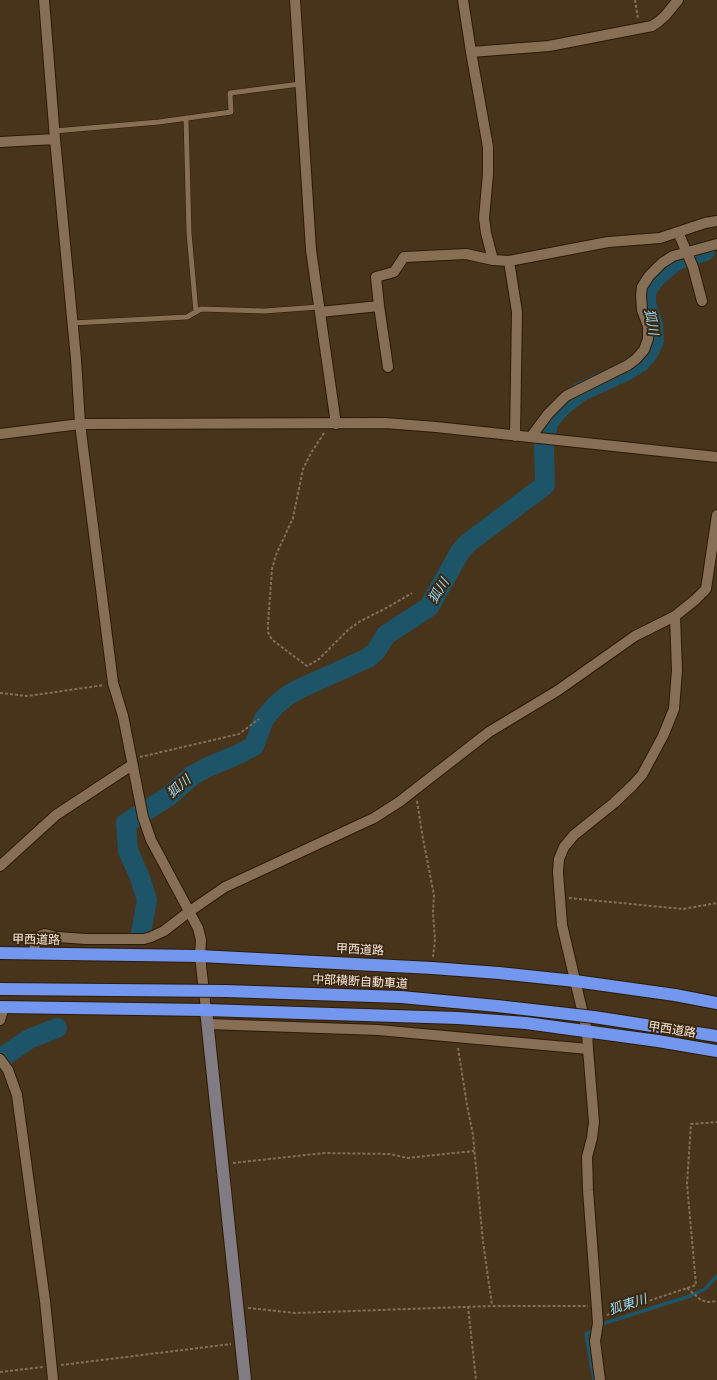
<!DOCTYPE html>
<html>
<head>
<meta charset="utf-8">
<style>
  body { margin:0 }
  canvas { display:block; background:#48331b }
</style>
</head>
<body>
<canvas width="717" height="1380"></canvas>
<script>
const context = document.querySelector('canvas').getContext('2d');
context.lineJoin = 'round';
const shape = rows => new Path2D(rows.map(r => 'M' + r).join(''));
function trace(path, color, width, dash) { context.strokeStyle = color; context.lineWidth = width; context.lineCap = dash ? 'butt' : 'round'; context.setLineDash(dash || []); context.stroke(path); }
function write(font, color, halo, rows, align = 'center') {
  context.font = font + ' "PT Sans Narrow","Noto Sans JP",sans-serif'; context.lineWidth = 4; context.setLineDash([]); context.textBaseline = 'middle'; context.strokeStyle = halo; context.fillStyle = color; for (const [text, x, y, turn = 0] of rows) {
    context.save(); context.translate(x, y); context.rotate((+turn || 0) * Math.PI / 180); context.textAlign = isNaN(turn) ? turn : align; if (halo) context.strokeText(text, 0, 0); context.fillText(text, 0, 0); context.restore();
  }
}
trace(shape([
  [594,1380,586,1334,605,1323,690,1296,705,1289,717,1276]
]), '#1d5467', 3.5);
trace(shape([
  [141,933,147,900,139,875,128,851,126,823,168,797,193,775,208,767,237,755,254,746,264,719,276,705,287,696,299,689,368,658,376,651,386,635,429,607,460,552,468,543,545,485,544,447,548,422,561,407,580,392,626,371,640,362,648,353,654,341,653,324,646,304,646,291,656,277,675,261,705,251],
  [0,1061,7,1054,29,1039,57,1028]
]), '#1d5467', 20);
const lane = shape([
  [186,118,189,233,196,312],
  [54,131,159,122,231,112,230,93,300,84],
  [72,323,187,317,201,309,264,311,319,307]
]);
const street = shape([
  [44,0,55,139,76,359,80,424,113,683,123,716,143,817,151,840,198,928,201,940,200,956,206,1010],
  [295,0,311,250,336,424],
  [463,0,471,52,488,147,488,174,484,218,486,233,493,260],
  [471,52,549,46,652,26,658,22,665,16,678,0],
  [0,142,55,139],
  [678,232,693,267,702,301],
  [509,261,517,312,515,436],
  [379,306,388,367],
  [320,312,379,306,376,277,394,272,404,257,466,254,493,260,509,261,608,242,660,238,705,223,717,221],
  [0,434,80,424,385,423,436,427,717,457],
  [531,437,548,414,566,396,628,365,636,359,644,350,648,339,648,326,642,310,641,295,642,287,649,276,662,263,673,256,717,244],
  [0,866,56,815,132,765],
  [34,954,35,942,39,936,45,934,57,937,86,939,144,939,151,937,164,931,190,911,225,887,374,818,399,802,489,732,557,691,635,636,675,616,695,600,706,589,717,515],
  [0,1020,4,1007],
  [208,1024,378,1030,588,1049],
  [0,1059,8,1070,17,1095,45,1301,53,1380],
  [600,1380,595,1341,598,1323,588,1190,587,1157,592,1138,594,1122,588,1049,587,1031,562,925,558,872,559,859,564,847,574,835,614,803,633,785,642,775,663,736,674,709,677,670,675,616]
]);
const secondary = shape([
  [206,1010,245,1380]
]);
const highway = shape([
  [0,953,200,956,432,968,499,973,575,981,675,995,717,1003],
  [0,1007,206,1010,458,1018,526,1023,658,1041,717,1051]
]);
trace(lane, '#2d1a03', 6);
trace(street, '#2d1a03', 12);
trace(secondary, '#2d1a03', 14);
trace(highway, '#2d1a03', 14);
trace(shape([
  [635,0,638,19],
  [324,433,311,453,303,469,293,518,276,555,272,569,268,624,268,632,271,638,275,642,307,666,318,660,348,630,359,622,388,607,412,593],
  [0,693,28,696,104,685],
  [140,757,239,734,259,719],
  [417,801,423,839,434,895,433,913,435,940,433,957],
  [569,898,683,909,717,903],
  [458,1048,467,1105,473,1135,483,1242,492,1305],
  [233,1163,324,1153,390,1154,407,1158,474,1151],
  [687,1288,701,1300,707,1302,717,1301],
  [468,1306,476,1380],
  [248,1308,296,1313,492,1306,588,1306],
  [607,1315,696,1285,687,1184,691,1124,717,1122],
  [61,1365,231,1344],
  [0,1372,43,1367]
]), '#816f5a', 2, [3, 2]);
trace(lane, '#876f56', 5);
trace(street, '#876f56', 10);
trace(secondary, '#817b84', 12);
trace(highway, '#7396ef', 12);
const highwayBridge = shape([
  [0,989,226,991,401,997,497,1006,594,1017,717,1036]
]);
trace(highwayBridge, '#2d1a03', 14, []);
trace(highwayBridge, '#7396ef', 12);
write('12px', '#f8ebdd', '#3d2811', [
  ["甲西道路",36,940,1],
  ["甲西道路",360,950,3],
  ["中部横断自動車道",360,982,3],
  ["甲西道路",672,1030,9]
]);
write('italic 13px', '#95defa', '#3d2811', [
  ["狐川",651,322,80],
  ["狐川",439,591,-58],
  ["狐川",179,787,-40],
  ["狐東川",628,1305,-18]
]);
</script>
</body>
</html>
